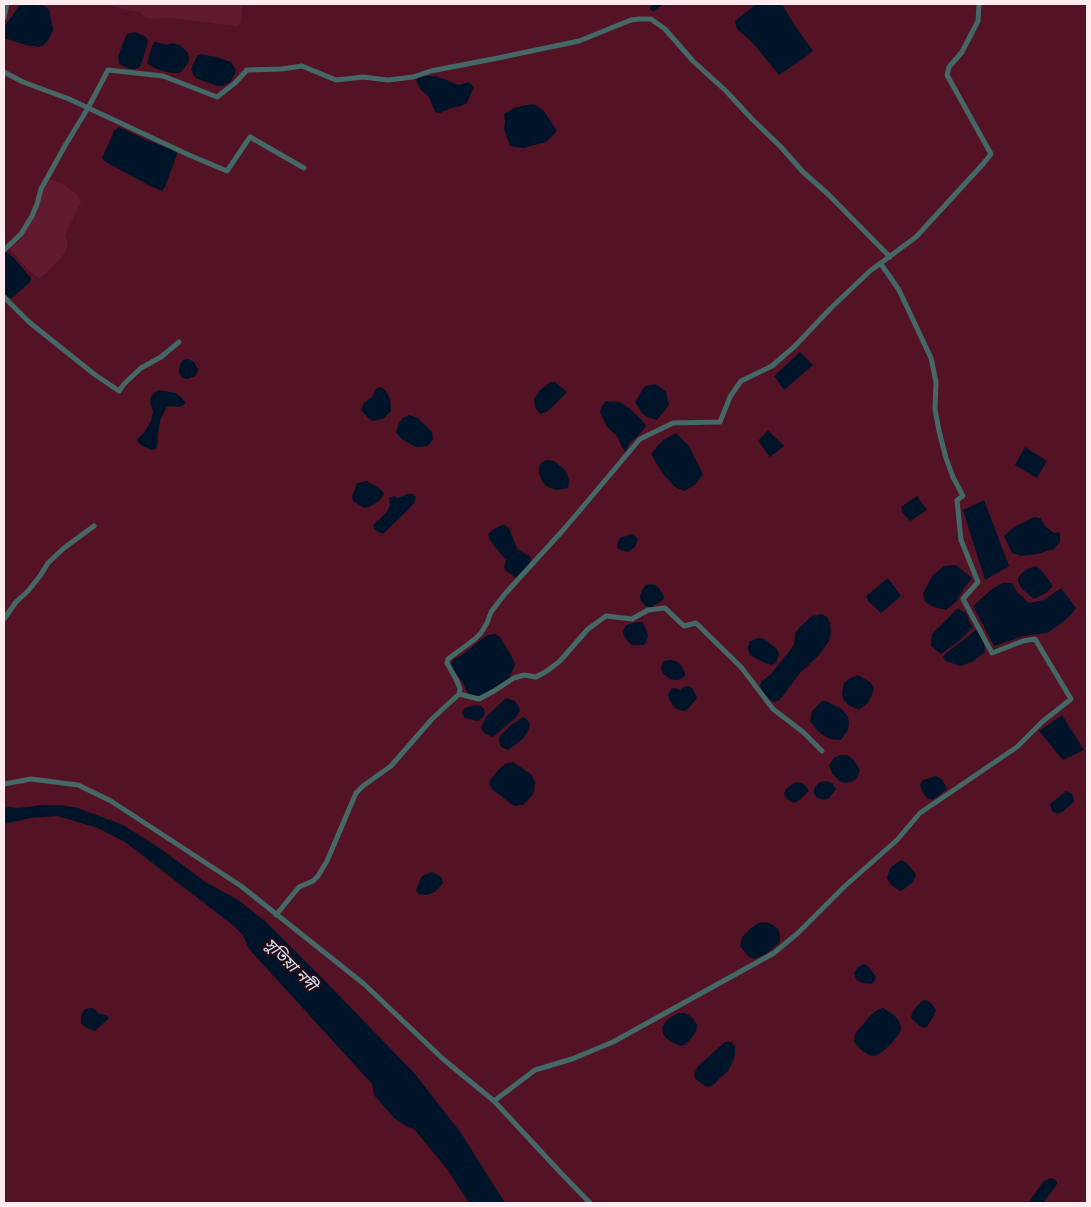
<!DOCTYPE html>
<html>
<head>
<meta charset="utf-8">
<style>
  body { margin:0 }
  #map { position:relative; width:1091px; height:1207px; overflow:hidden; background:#531325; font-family:"Noto Serif",serif }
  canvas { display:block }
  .frame { position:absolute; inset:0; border:5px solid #feecef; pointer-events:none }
</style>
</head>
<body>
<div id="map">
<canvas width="1091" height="1207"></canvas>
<div class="frame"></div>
</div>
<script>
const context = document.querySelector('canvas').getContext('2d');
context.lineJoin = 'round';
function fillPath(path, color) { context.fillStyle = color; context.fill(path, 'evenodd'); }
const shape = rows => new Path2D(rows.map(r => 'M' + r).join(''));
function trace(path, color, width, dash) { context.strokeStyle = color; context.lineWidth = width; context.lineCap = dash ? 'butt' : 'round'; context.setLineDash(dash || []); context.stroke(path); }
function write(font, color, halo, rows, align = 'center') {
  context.font = font + ' "Noto Serif","Noto Sans Bengali",serif'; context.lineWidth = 4.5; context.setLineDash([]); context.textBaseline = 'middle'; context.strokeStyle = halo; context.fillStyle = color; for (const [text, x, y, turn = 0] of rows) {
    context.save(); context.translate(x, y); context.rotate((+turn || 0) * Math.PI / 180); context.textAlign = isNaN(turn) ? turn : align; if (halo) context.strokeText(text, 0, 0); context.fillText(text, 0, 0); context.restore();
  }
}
fillPath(shape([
  [107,4,147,4,150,5,151,4,244,4,242,8,240,24,237,26,170,18,160,18,152,19,145,17,140,12,121,9],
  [50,179,64,185,77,194,81,202,65,235,68,245,64,254,47,273,40,278,30,272,9,248,20,240,36,214,40,198]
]), '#621a2f');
fillPath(shape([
  [23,4,40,4,49,9,53,30,49,39,44,45,39,47,26,45,4,38,4,27,19,6],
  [756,4,782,4,795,26,813,51,801,60,779,75,752,42,737,29,735,21],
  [135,32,146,37,148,41,143,59,140,67,136,69,130,69,119,64,118,57,125,38,127,34],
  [156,42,167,45,173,43,176,44,180,45,188,53,189,59,188,63,185,67,180,73,172,73,163,71,154,68,147,63,152,46,154,43],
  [201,54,220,58,231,62,236,70,235,74,230,82,223,86,217,86,196,78,193,74,191,69,197,56],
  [427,76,436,76,459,85,468,82,474,87,467,103,461,106,451,108,440,113,435,112,429,97,421,90,416,80,420,77],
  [534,104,544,111,557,131,546,142,523,148,510,146,504,129,505,122,504,114,516,107],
  [119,127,149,141,176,151,177,154,165,187,162,191,150,186,104,161,102,158,114,131],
  [6,252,13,257,31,278,30,282,12,298,9,298,4,293,4,254],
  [800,352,813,365,784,390,774,376],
  [188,359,194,362,198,369,198,372,194,377,187,379,183,378,180,375,179,371,180,365,183,360],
  [550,382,555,382,567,392,548,411,540,414,535,407,534,399,539,391],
  [656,384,666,392,669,405,657,420,647,417,642,413,635,402,645,386],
  [379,387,383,388,387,392,390,399,391,411,383,419,372,421,367,417,361,410,364,403,372,397,376,389],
  [159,390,175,393,180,396,185,402,184,405,179,407,170,406,167,407,162,416,160,421,158,434,157,447,156,449,151,450,141,445,137,441,137,439,144,433,151,421,153,411,150,402,151,397,155,392],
  [606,401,619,402,629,408,641,419,646,426,638,436,630,443,625,452,622,447,617,436,607,427,600,412,602,406],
  [409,415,418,418,432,432,433,439,428,446,416,447,403,440,398,435,396,432,399,423,403,418],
  [768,430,784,446,770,457,758,441],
  [676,433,689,446,703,474,695,485,684,491,675,487,662,473,651,454,663,440],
  [1025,447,1047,461,1037,478,1015,465],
  [546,460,554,461,565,470,569,480,568,488,557,490,547,487,542,481,539,474,539,468,541,463],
  [367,481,379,488,384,493,383,496,379,501,369,507,364,508,353,501,352,497,357,483],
  [408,494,413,494,416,497,414,503,409,509,383,534,378,532,374,529,373,525,387,512,390,505,389,498,394,496,398,498],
  [917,496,927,510,910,521,902,512,901,507],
  [984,500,1009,566,985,580,963,510],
  [1034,517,1040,518,1046,527,1054,533,1060,532,1060,542,1054,549,1037,554,1021,556,1012,553,1004,536,1014,527],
  [502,525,505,525,509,528,517,549,530,556,531,559,529,565,519,576,516,578,505,570,504,567,506,560,495,547,490,540,488,534,494,529],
  [632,534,634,535,638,539,637,542,635,547,628,552,618,549,617,544,620,538],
  [956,565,972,578,964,588,957,601,946,610,934,607,925,602,923,593,933,575,944,566],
  [1036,566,1042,571,1053,586,1046,593,1034,599,1022,589,1018,582,1019,576,1022,573,1027,569],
  [888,578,901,596,881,613,869,602,866,596],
  [1002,583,1012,583,1017,592,1029,603,1044,600,1061,588,1076,608,1071,615,1059,625,1047,633,1024,636,994,646,973,606,992,589],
  [650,584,655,585,659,588,664,597,663,600,650,608,646,606,641,601,640,596,642,590,646,585],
  [958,608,967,614,970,623,973,627,959,641,941,654,931,646,932,634],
  [822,614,827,617,830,623,831,632,829,641,819,655,800,673,782,697,778,701,774,702,768,698,762,691,760,685,762,681,770,675,791,649,794,644,795,634,799,628,812,616],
  [637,622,642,622,644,625,648,635,646,643,644,645,632,645,628,642,623,634,623,631,626,625],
  [977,629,984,641,985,652,972,662,960,666,946,661,943,657,944,655],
  [495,634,500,637,512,657,515,665,509,678,485,694,479,696,473,696,468,694,463,683,453,669,451,664,454,659,461,656,483,638,488,635],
  [758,638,764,639,777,649,779,654,776,663,772,665,765,663,755,658,750,655,748,648,749,642],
  [671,660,676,661,681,665,685,673,685,676,679,680,675,680,670,679,663,674,661,667,664,661],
  [858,675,870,682,874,688,872,695,868,703,859,710,848,705,843,699,842,693,844,683,850,678],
  [688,686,692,688,697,698,688,709,683,711,675,708,670,701,668,695,671,689,675,688,680,690,684,687],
  [506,698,515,701,519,707,520,711,515,718,493,737,484,733,481,728,482,725,487,716],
  [822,701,826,701,842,709,848,717,849,723,848,730,841,740,830,739,823,735,817,730,810,721,812,711],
  [475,705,481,706,485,710,484,716,478,721,465,718,462,713,465,708],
  [1062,715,1084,750,1063,760,1039,731],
  [523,717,527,719,530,724,528,731,523,739,508,750,501,747,499,742,499,737,511,725],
  [839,755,847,755,853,759,860,770,856,779,851,782,845,783,839,781,832,773,829,765,834,758],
  [513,762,532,775,535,782,534,791,532,796,523,805,515,806,511,804,492,789,489,784,490,780,500,768,507,763],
  [936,776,942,779,947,789,937,797,932,800,927,798,923,793,920,785,923,780],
  [826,781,832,783,836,789,829,798,825,800,817,798,814,794,814,788,820,782],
  [799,782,804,784,809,791,796,803,792,802,787,799,784,794,786,789,794,783],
  [1066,791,1072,794,1074,801,1073,803,1062,812,1058,814,1055,813,1052,811,1050,804],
  [42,805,61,805,78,808,123,825,161,849,204,881,238,900,265,921,326,982,415,1074,461,1133,505,1203,469,1203,447,1169,414,1129,406,1126,394,1118,374,1095,372,1084,249,949,243,935,234,926,125,842,98,828,57,816,31,818,4,824,4,808,9,807,19,808],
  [901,860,907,863,916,874,913,882,904,889,900,891,891,885,887,878,890,868],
  [431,872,437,874,442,878,443,883,435,892,427,895,419,894,416,890,422,876],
  [766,922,773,925,778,929,780,935,780,941,778,944,766,954,755,959,749,957,740,946,742,937,750,929,758,923],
  [864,964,868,966,876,977,874,982,872,984,862,983,856,979,854,973,858,967],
  [926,1000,931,1003,936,1010,933,1017,927,1027,924,1028,920,1026,911,1018,912,1013,916,1007,922,1001],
  [91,1008,95,1009,98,1013,108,1016,109,1018,95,1031,85,1027,81,1023,81,1016,83,1012,85,1009],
  [883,1008,894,1015,899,1021,901,1029,899,1034,891,1044,882,1052,875,1056,869,1055,860,1049,854,1042,855,1034,871,1015,877,1010],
  [678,1013,685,1013,693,1018,697,1025,696,1032,693,1036,685,1045,681,1046,673,1043,666,1038,663,1034,662,1027,667,1020],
  [725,1042,732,1042,735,1047,735,1055,733,1061,728,1071,718,1080,712,1086,707,1087,695,1079,694,1074,698,1066],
  [1050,1178,1054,1179,1057,1182,1057,1184,1043,1203,1028,1203,1043,1182]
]), '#001429');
trace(shape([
  [653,8,659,4]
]), '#001429', 6);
trace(shape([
  [4,18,7,4],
  [4,72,23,82,69,99,189,155,227,171,250,137,304,168],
  [4,250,21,234,32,216,37,204,41,189,66,144,88,108,108,70,163,76,217,97,235,83,247,70,282,69,302,66,336,80,363,77,388,80,413,77,431,71,498,58,579,41,631,20,639,19,651,19,665,29,693,61,726,91,752,119,781,147,803,172,828,194,890,257],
  [4,297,29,322,94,374,119,391,124,384,141,368,161,357,179,342],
  [4,619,16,602,28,591,40,576,48,563,64,548,94,526],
  [459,694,479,699,494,691,514,678,524,675,536,677,547,671,560,661,588,629,606,616,632,619,648,610,665,608,684,626,696,623,741,667,773,709,803,732,822,751],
  [4,784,31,779,78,785,111,801,241,886,364,984,443,1059,494,1101,560,1172,590,1203],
  [276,915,299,887,313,881,318,876,327,861,356,793,363,786,391,766,432,719,459,694,460,689,457,681,447,663,448,659,475,639,481,633,487,623,491,612,504,595,565,528,640,439,673,423,720,422,730,397,741,381,772,366,795,346,830,309,870,271,916,237,983,164,991,154,947,75,949,67,962,52,978,21,979,4],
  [494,1101,535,1070,572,1059,613,1042,774,953,798,933,845,886,897,840,920,813,1017,747,1042,722,1071,699,1035,639,1023,641,992,653,963,599,978,582,961,540,957,500,963,496,953,477,946,458,939,431,935,409,936,382,931,358,899,290,881,264]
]), '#436865', 5);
write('italic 16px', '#d2e5f8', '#280c12', [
  ["সুতিয়া নদী",290,965,45]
]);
</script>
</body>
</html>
